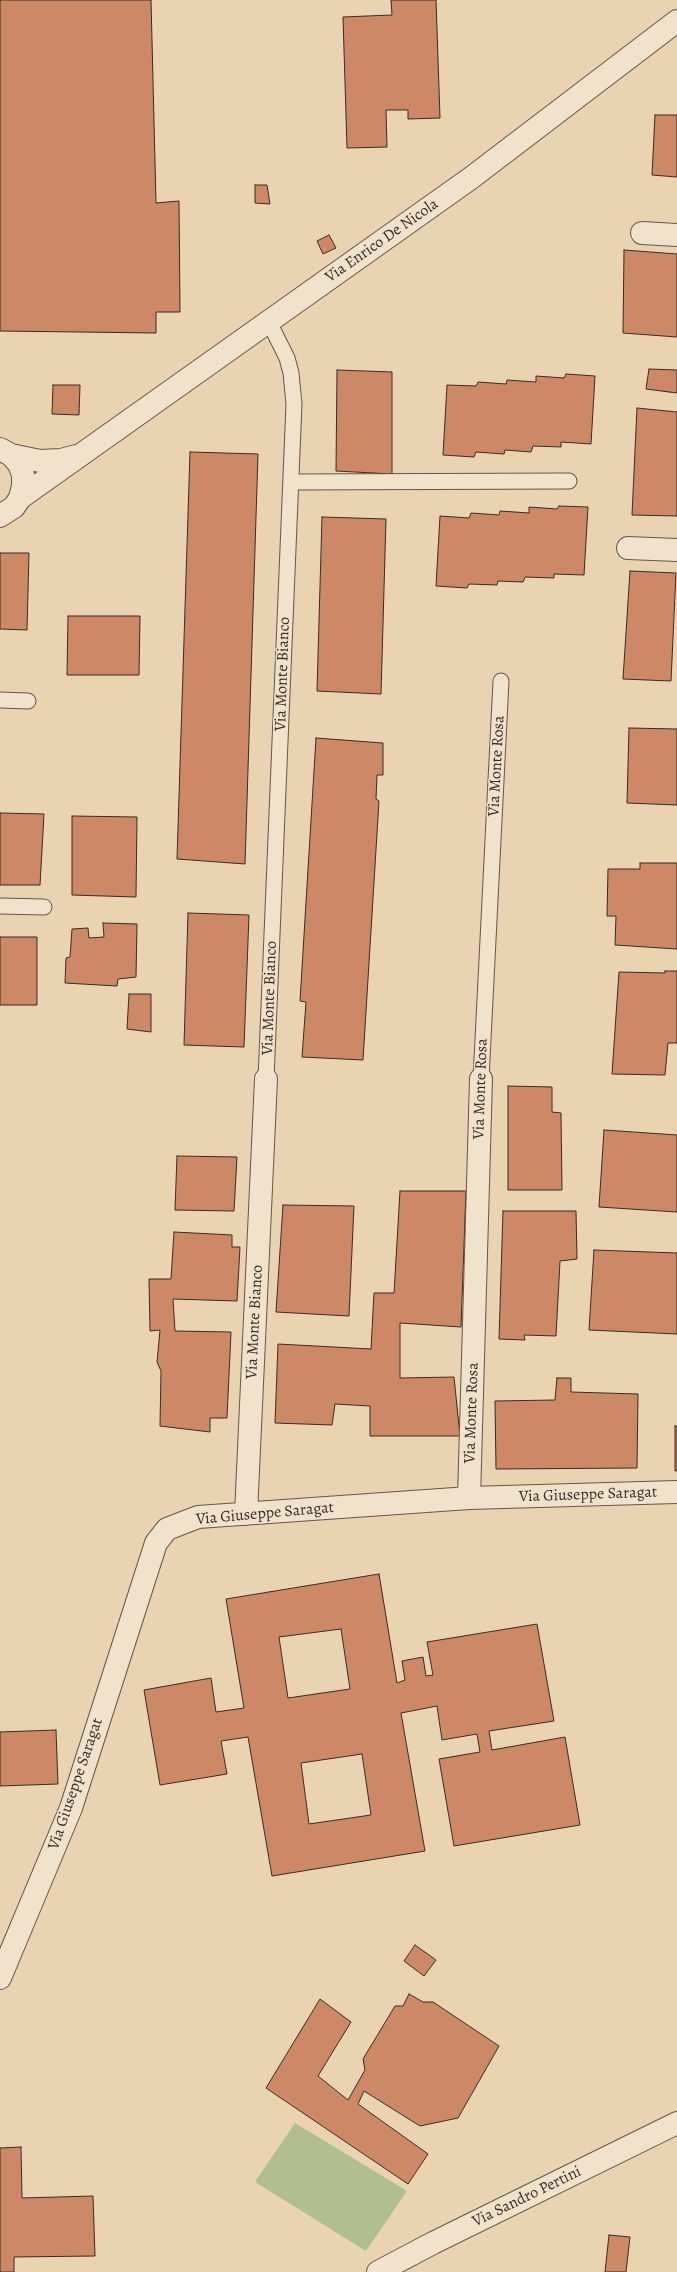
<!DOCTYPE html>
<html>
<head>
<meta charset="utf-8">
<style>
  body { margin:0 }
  canvas { display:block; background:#e9d3b1 }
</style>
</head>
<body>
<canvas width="677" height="2272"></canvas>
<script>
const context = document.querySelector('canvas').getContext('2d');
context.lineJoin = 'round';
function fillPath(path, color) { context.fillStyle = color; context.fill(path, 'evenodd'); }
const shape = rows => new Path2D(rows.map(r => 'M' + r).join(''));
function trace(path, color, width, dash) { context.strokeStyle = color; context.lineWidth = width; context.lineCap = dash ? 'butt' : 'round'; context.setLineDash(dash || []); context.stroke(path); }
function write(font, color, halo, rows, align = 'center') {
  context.font = font + ' Alegreya,serif'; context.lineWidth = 3; context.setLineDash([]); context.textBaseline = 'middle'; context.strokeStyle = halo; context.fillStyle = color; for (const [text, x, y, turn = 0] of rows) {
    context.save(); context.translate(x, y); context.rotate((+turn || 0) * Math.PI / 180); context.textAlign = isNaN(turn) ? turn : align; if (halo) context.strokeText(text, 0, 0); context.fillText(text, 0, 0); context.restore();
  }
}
fillPath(shape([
  [295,2123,407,2191,366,2251,255,2182]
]), '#b0be91');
const building = shape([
  [0,0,151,0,156,203,179,201,180,312,156,312,156,333,0,331,0,0],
  [391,0,436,0,440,118,408,119,408,110,386,110,387,147,347,148,343,17,392,15,391,0],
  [655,115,677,115,677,177,652,175,655,115],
  [255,185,267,185,270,204,255,203,255,185],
  [329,235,336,248,323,254,317,241,329,235],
  [624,250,677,254,677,337,623,333,624,250],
  [649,369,677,370,677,393,646,389,649,369],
  [337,370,392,372,392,474,336,471,337,370],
  [566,374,595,376,591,444,561,442,561,447,533,446,531,452,505,450,504,454,476,452,474,457,443,455,447,385,476,386,478,382,506,384,507,380,536,382,536,376,564,378,566,374],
  [53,385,80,385,79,415,52,414,53,385],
  [637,408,677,412,677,516,632,515,637,408],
  [190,452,258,454,245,864,177,859,190,452],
  [559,506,588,507,584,575,554,574,554,578,525,577,523,582,498,581,497,585,469,584,467,588,436,586,440,516,469,518,471,513,499,515,500,511,529,513,529,507,557,509,559,506],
  [322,517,386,519,381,694,317,691,322,517],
  [0,553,29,553,27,630,0,629,0,553],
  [630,571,676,573,671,681,623,679,630,571],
  [68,616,140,616,139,675,67,675,68,616],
  [629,728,677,729,677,805,627,803,629,728],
  [316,738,383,743,383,775,377,775,376,799,379,801,363,1060,302,1057,306,1002,300,1001,316,738],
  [0,813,44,814,40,885,0,885,0,813],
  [72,816,137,817,136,897,72,895,72,816],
  [640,863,677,863,677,949,615,945,616,916,607,916,608,869,640,869,640,863],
  [188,913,249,915,244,1047,184,1045,188,913],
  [103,923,137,924,136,977,118,979,117,986,65,983,66,958,70,957,72,929,88,928,89,938,104,937,103,923],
  [0,937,37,937,37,1005,0,1005,0,937],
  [665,971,677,971,677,1043,668,1043,665,1075,612,1074,619,972,665,973,665,971],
  [129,994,151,994,151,1032,127,1029,129,994],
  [508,1086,552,1087,552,1112,561,1113,562,1190,508,1190,508,1086],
  [604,1130,677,1135,677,1212,599,1207,604,1130],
  [177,1156,237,1157,234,1211,175,1210,177,1156],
  [400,1191,466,1191,461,1327,400,1323,400,1378,454,1377,460,1436,370,1436,370,1406,335,1404,332,1425,275,1423,278,1344,371,1349,374,1293,394,1293,400,1191],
  [283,1205,354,1206,349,1316,276,1312,283,1205],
  [503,1211,576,1211,577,1259,560,1261,556,1336,524,1335,525,1340,499,1339,503,1211],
  [174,1232,232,1235,232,1247,240,1247,237,1301,173,1299,175,1331,231,1332,227,1418,210,1418,210,1432,160,1426,161,1371,157,1362,160,1330,150,1331,149,1279,171,1279,174,1232],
  [594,1250,677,1253,677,1334,589,1330,594,1250],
  [557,1378,571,1378,571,1392,638,1394,637,1468,496,1469,495,1401,555,1400,557,1378],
  [675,1426,677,1426,677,1471,675,1471,675,1426],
  [379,1574,397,1683,405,1680,402,1661,423,1657,426,1676,433,1675,427,1642,537,1624,554,1721,489,1731,492,1750,565,1737,580,1825,454,1846,439,1759,480,1752,477,1734,442,1740,437,1706,401,1713,425,1851,272,1876,248,1737,221,1741,227,1774,160,1785,144,1690,211,1678,216,1712,244,1708,226,1599,379,1574],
  [341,1629,350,1689,288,1698,279,1637,341,1629],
  [362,1754,371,1815,309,1824,301,1763,362,1754],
  [56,1730,58,1784,0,1786,0,1732,56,1730],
  [415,1945,436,1960,424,1976,404,1961,415,1945],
  [409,1994,423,2002,433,2002,499,2046,458,2118,420,2126,364,2091,358,2104,428,2154,408,2184,266,2088,320,1999,351,2022,318,2076,348,2100,365,2070,363,2059,395,2006,403,2006,409,1994],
  [21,2147,22,2198,93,2196,95,2256,14,2257,14,2272,0,2272,0,2148,21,2147],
  [609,2235,630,2237,626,2272,605,2272,609,2235]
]);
fillPath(building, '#cd8965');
trace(building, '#392b26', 1);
const lane = shape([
  [291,482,569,481],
  [0,700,28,701],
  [0,906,44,907],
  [266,1079,294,404,291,373,287,358,269,322],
  [481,1079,501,681]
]);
const street = shape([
  [642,233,677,235],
  [0,449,11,455,19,464,23,475,23,486,20,498,14,507,0,516],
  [11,455,40,461,61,460,76,456],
  [20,498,471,178,677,21],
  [628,548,677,550],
  [469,1498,481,1079],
  [246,1514,266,1079],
  [0,1978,71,1808,156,1543,167,1529,198,1517,469,1498,677,1492],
  [378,2272,433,2243,677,2123]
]);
trace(lane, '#655549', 17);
trace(street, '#655549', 24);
trace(lane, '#f1e2cc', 15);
trace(street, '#f1e2cc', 22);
write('16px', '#392b26', '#f1e2cc', [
  ["Via Enrico De Nicola",382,241,-35],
  ["Via Monte Bianco",283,674,-88],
  ["Via Monte Rosa",497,766,-87],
  ["Via Monte Bianco",270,998,-88],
  ["Via Monte Rosa",481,1089,-88],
  ["Via Monte Bianco",255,1322,-87],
  ["Via Monte Rosa",472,1413,-88],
  ["Via Giuseppe Saragat",588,1495,-2],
  ["Via Giuseppe Saragat",265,1514,-5],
  ["Via Giuseppe Saragat",76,1784,-71],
  ["Via Sandro Pertini",527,2197,-26]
]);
</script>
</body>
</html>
